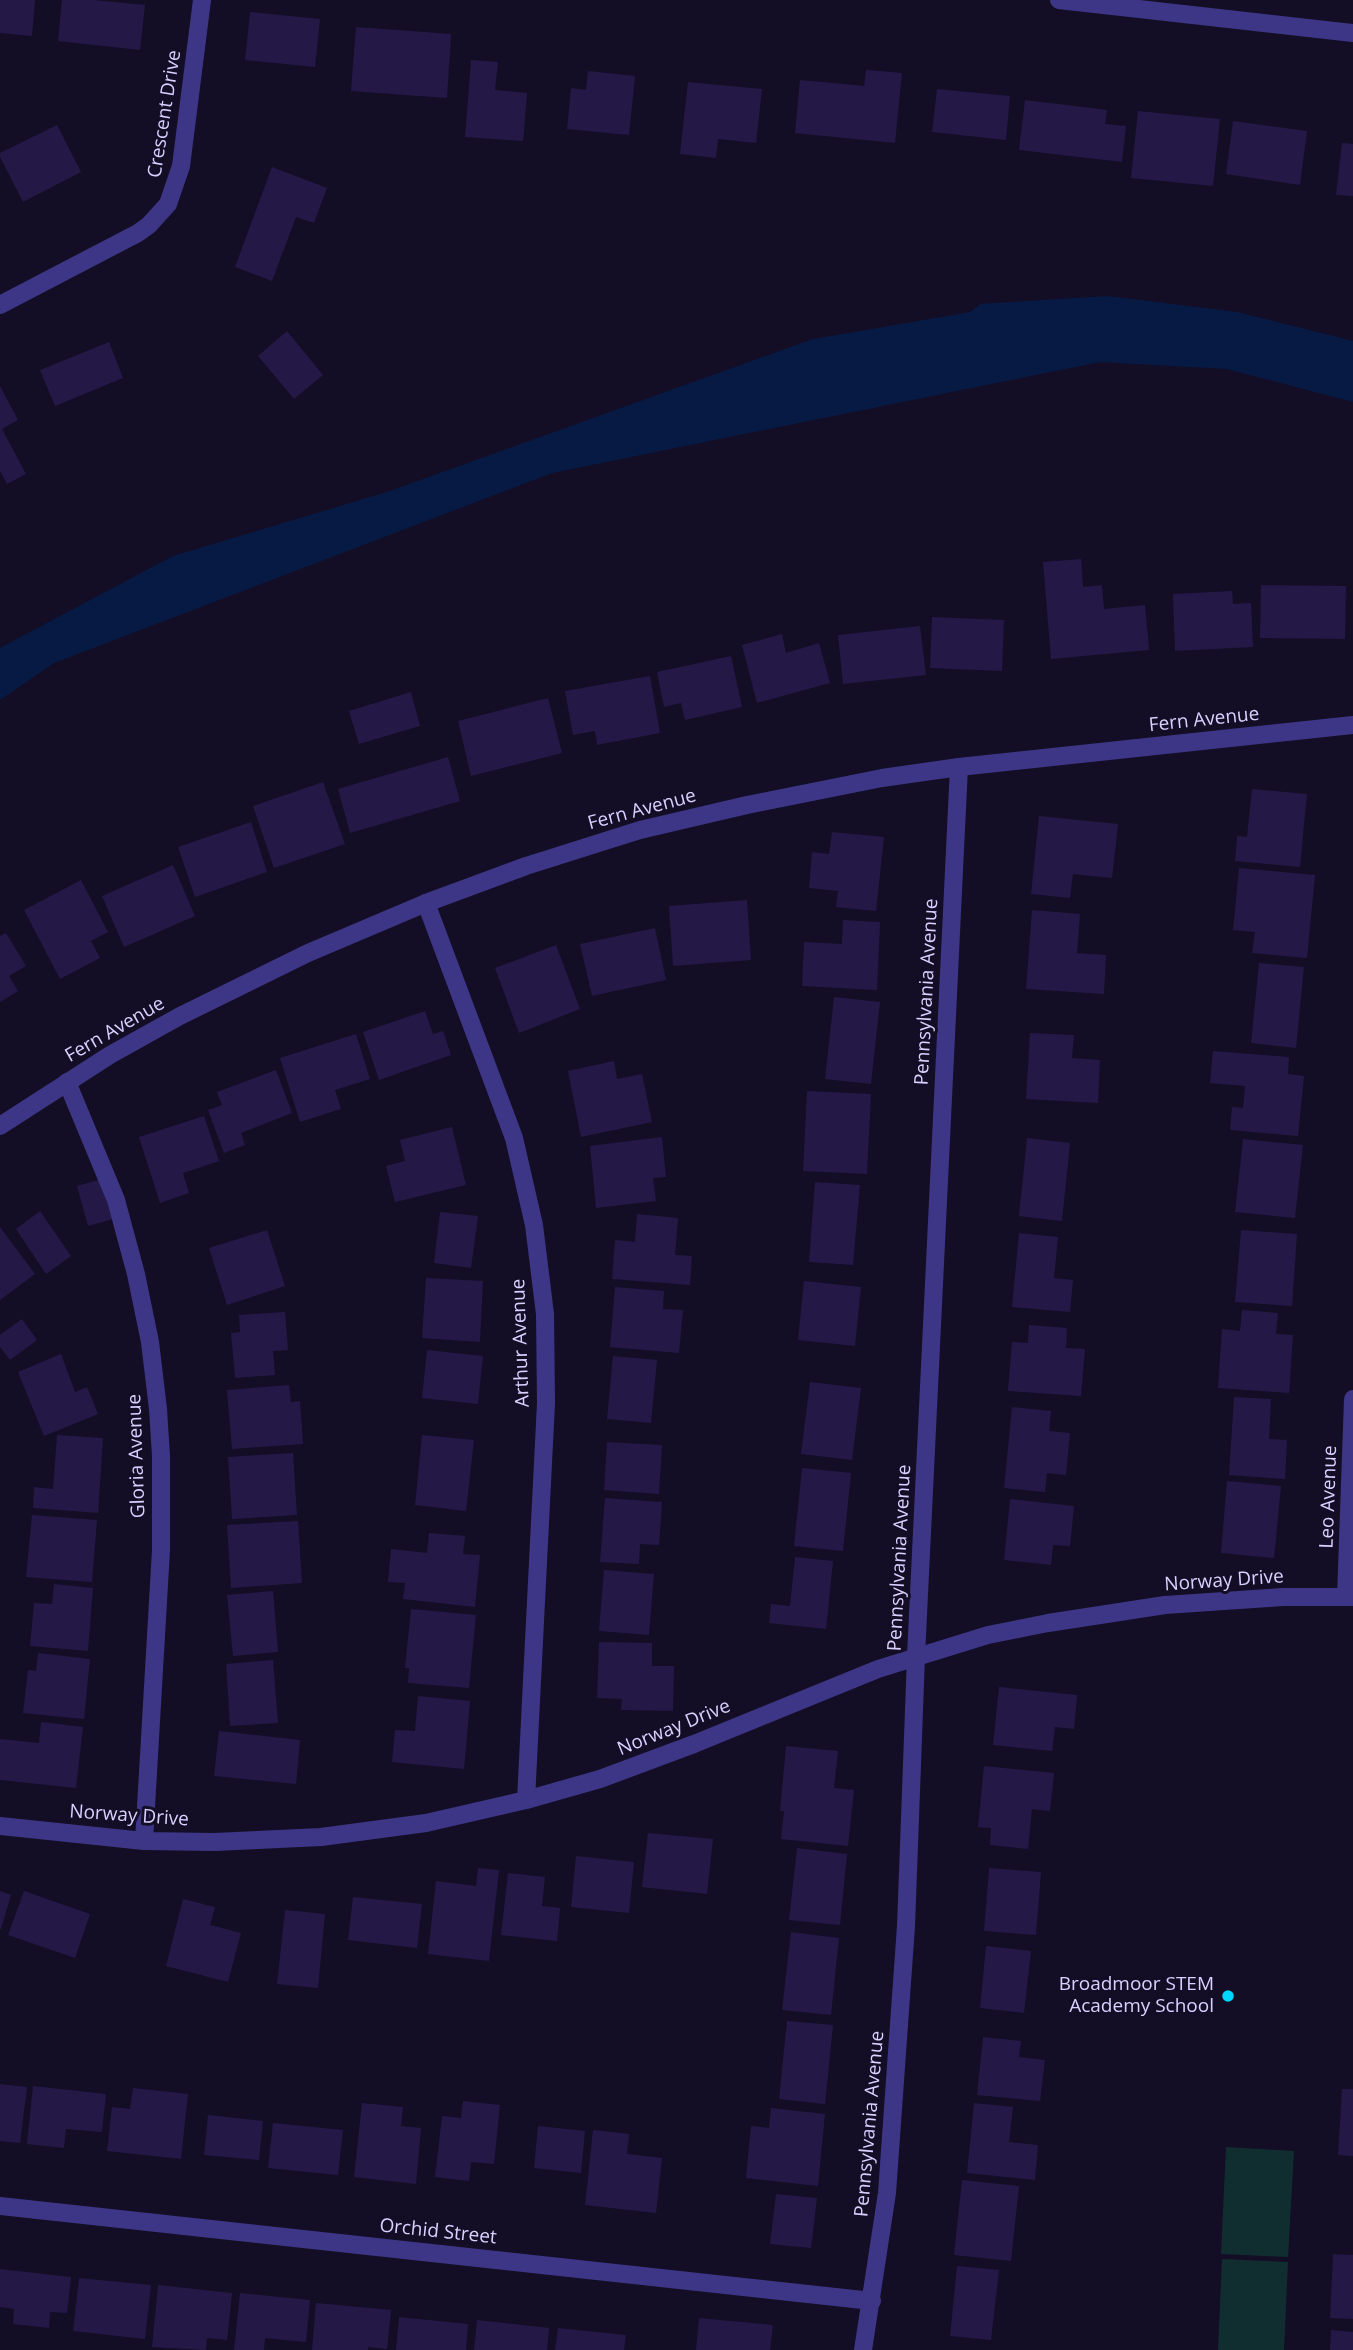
<!DOCTYPE html>
<html>
<head>
<meta charset="utf-8">
<style>
  body { margin:0 }
  canvas { display:block; background:#130d25 }
</style>
</head>
<body>
<canvas width="1353" height="2350"></canvas>
<script>
const context = document.querySelector('canvas').getContext('2d');
context.lineJoin = 'round';
function fillPath(path, color) { context.fillStyle = color; context.fill(path, 'evenodd'); }
const shape = rows => new Path2D(rows.map(r => 'M' + r).join(''));
function trace(path, color, width, dash) { context.strokeStyle = color; context.lineWidth = width; context.lineCap = dash ? 'butt' : 'round'; context.setLineDash(dash || []); context.stroke(path); }
function write(font, color, halo, rows, align = 'center') {
  context.font = font + ' "Open Sans",sans-serif'; context.lineWidth = 6; context.setLineDash([]); context.textBaseline = 'middle'; context.strokeStyle = halo; context.fillStyle = color; for (const [text, x, y, turn = 0] of rows) {
    context.save(); context.translate(x, y); context.rotate((+turn || 0) * Math.PI / 180); context.textAlign = isNaN(turn) ? turn : align; if (halo) context.strokeText(text, 0, 0); context.fillText(text, 0, 0); context.restore();
  }
}
fillPath(shape([
  [1226,2147,1294,2151,1288,2257,1221,2254],
  [1222,2259,1288,2262,1284,2350,1218,2350]
]), '#102e2f');
fillPath(shape([
  [1107,296,1237,312,1353,341,1353,402,1227,369,1100,362,552,473,54,663,0,700,0,648,173,556,387,492,813,339,970,312,980,304]
]), '#071a44');
fillPath(shape([
  [0,0,35,0,32,36,0,33],
  [62,0,94,0,145,5,140,50,58,41],
  [250,12,320,19,315,67,245,60],
  [356,27,451,34,447,98,351,91],
  [471,60,498,62,495,90,527,93,523,141,465,137],
  [866,70,902,73,895,143,795,133,800,80,864,86],
  [588,71,635,76,629,135,567,129,571,88,586,90],
  [688,82,762,89,756,143,718,139,716,158,680,154],
  [937,89,1010,96,1006,140,932,132],
  [1025,100,1107,110,1105,124,1126,126,1122,162,1019,150],
  [1138,111,1220,119,1213,186,1131,178],
  [1233,121,1307,131,1300,185,1226,174],
  [57,125,81,172,23,202,0,157,0,153],
  [1342,143,1353,144,1353,196,1336,195],
  [272,167,327,188,314,223,296,217,272,281,235,267],
  [287,331,323,375,294,399,258,356],
  [109,342,123,378,55,406,40,370],
  [0,386,18,420,2,429,26,474,7,484,0,471],
  [1081,559,1083,587,1102,585,1104,609,1145,605,1149,650,1051,659,1043,562],
  [1261,585,1346,586,1345,639,1260,638],
  [1232,591,1233,604,1251,603,1253,647,1175,651,1173,594],
  [932,617,1004,620,1002,671,930,668],
  [920,626,926,675,843,684,838,635],
  [782,634,786,653,819,643,830,683,757,703,742,645],
  [731,656,742,707,685,720,681,703,664,707,657,672],
  [650,676,660,733,597,745,595,731,573,735,565,691],
  [411,692,420,726,359,744,349,711],
  [548,698,562,753,471,776,458,721],
  [448,757,460,801,350,833,338,789],
  [323,782,345,844,274,868,253,806],
  [1252,789,1307,794,1300,867,1235,861,1237,836,1247,837],
  [1039,816,1118,824,1112,878,1073,874,1070,898,1031,894],
  [251,822,267,872,195,897,178,847],
  [832,832,884,837,876,911,836,907,838,891,809,888,812,852,829,854],
  [173,865,195,916,124,947,102,896],
  [1239,868,1315,875,1307,958,1252,953,1255,932,1233,930],
  [81,880,108,932,91,941,100,958,60,979,24,910],
  [747,900,751,960,673,966,669,906],
  [1032,910,1080,914,1077,953,1106,955,1104,994,1026,989],
  [843,920,880,922,877,990,802,986,804,942,842,944],
  [655,928,666,980,592,996,580,944],
  [6,933,26,966,9,976,18,991,0,1002,0,936],
  [556,945,580,1009,519,1033,495,968],
  [1259,963,1304,967,1296,1048,1251,1043],
  [834,997,880,1002,871,1084,825,1079],
  [425,1011,433,1034,443,1031,451,1055,379,1080,363,1032],
  [1030,1033,1074,1035,1072,1058,1100,1060,1098,1103,1026,1099],
  [356,1034,370,1079,335,1090,341,1109,300,1122,280,1058],
  [1213,1051,1289,1057,1288,1074,1304,1076,1298,1136,1230,1130,1232,1107,1243,1108,1245,1086,1210,1083],
  [614,1061,617,1079,642,1074,652,1122,581,1137,568,1071],
  [276,1070,292,1113,241,1133,245,1145,224,1153,208,1110,222,1105,217,1092],
  [807,1091,871,1094,867,1174,803,1171],
  [204,1116,219,1161,183,1173,189,1193,160,1203,139,1137],
  [452,1127,466,1185,395,1202,386,1166,405,1161,400,1140],
  [662,1137,666,1177,653,1178,656,1201,596,1208,590,1146],
  [1027,1138,1070,1143,1062,1221,1019,1216],
  [1243,1139,1303,1145,1295,1218,1235,1212],
  [113,1176,124,1216,88,1226,77,1186],
  [815,1182,860,1185,853,1265,809,1262],
  [40,1211,71,1256,46,1274,16,1229],
  [440,1212,478,1216,471,1268,434,1263],
  [637,1214,678,1218,675,1255,692,1256,690,1285,612,1279,615,1240,635,1242],
  [0,1227,35,1274,0,1300],
  [267,1230,285,1286,227,1305,209,1248],
  [1241,1230,1297,1234,1292,1306,1235,1302],
  [1019,1233,1058,1237,1054,1278,1073,1280,1070,1312,1012,1307],
  [426,1278,483,1281,480,1342,422,1338],
  [804,1281,861,1287,855,1346,798,1340],
  [615,1287,664,1291,663,1309,683,1310,679,1353,610,1347],
  [1242,1310,1278,1313,1276,1334,1293,1335,1289,1393,1218,1388,1222,1329,1240,1331],
  [285,1312,288,1350,273,1351,275,1375,235,1378,231,1333,240,1332,239,1315],
  [22,1319,37,1340,10,1360,0,1347,0,1335],
  [1029,1325,1067,1328,1066,1348,1085,1349,1081,1396,1008,1391,1012,1342,1028,1343],
  [427,1350,483,1356,478,1404,422,1398],
  [61,1354,75,1392,87,1387,98,1414,44,1436,18,1372],
  [613,1356,657,1360,651,1423,607,1419],
  [810,1382,861,1388,852,1460,801,1454],
  [289,1385,291,1402,300,1401,303,1444,232,1449,227,1390],
  [1234,1397,1271,1399,1269,1439,1287,1440,1285,1479,1229,1475],
  [1012,1407,1051,1411,1049,1431,1070,1433,1066,1475,1047,1473,1045,1492,1004,1488],
  [57,1435,103,1438,98,1513,33,1508,34,1487,53,1489],
  [422,1435,474,1440,466,1511,415,1505],
  [607,1442,662,1445,659,1494,604,1490],
  [293,1453,297,1515,232,1519,228,1457],
  [802,1468,851,1473,843,1551,794,1546],
  [1227,1481,1281,1486,1274,1558,1221,1553],
  [605,1498,662,1502,659,1545,640,1544,639,1564,600,1562],
  [1010,1499,1074,1506,1070,1546,1053,1545,1051,1565,1004,1560],
  [32,1515,97,1520,92,1582,26,1577],
  [298,1521,302,1583,231,1588,227,1525],
  [429,1533,465,1536,463,1554,480,1555,475,1607,403,1599,405,1583,388,1582,391,1549,427,1553],
  [795,1557,833,1561,826,1629,769,1623,771,1604,790,1606],
  [604,1570,654,1574,649,1635,599,1631],
  [54,1584,93,1588,88,1651,30,1646,34,1603,52,1604],
  [273,1591,278,1652,233,1656,227,1595],
  [411,1609,476,1615,469,1688,408,1683,409,1668,405,1668],
  [599,1642,652,1643,652,1666,674,1666,673,1711,621,1710,622,1699,597,1698],
  [38,1653,90,1659,84,1719,23,1713,28,1670,36,1671],
  [273,1660,278,1723,230,1726,226,1664],
  [999,1687,1077,1695,1074,1729,1055,1727,1052,1751,993,1745],
  [418,1696,470,1701,464,1769,392,1762,395,1730,415,1731],
  [41,1722,83,1727,76,1788,0,1780,0,1739,39,1743],
  [219,1731,300,1740,296,1784,214,1776],
  [786,1746,838,1751,834,1788,854,1790,848,1846,781,1839,784,1811,780,1811],
  [984,1766,1054,1773,1050,1811,1032,1809,1028,1849,990,1845,991,1828,978,1827],
  [648,1833,713,1839,707,1894,642,1887],
  [797,1848,847,1854,840,1925,789,1920],
  [576,1856,634,1862,629,1913,571,1907],
  [478,1868,499,1870,489,1961,428,1954,436,1881,476,1886],
  [989,1868,1041,1872,1036,1935,984,1931],
  [508,1873,545,1877,542,1906,560,1908,557,1941,501,1935],
  [0,1891,11,1895,1,1929,0,1929],
  [24,1891,90,1914,75,1958,8,1935],
  [353,1897,422,1904,417,1948,348,1940],
  [183,1899,215,1907,210,1925,241,1933,228,1982,166,1966],
  [285,1910,325,1914,318,1988,277,1984],
  [791,1932,839,1938,831,2015,782,2010],
  [986,1946,1031,1951,1024,2013,980,2008],
  [787,2021,833,2025,825,2104,779,2099],
  [983,2037,1021,2041,1019,2057,1045,2060,1040,2101,977,2095],
  [0,2084,27,2087,20,2143,0,2141],
  [33,2086,106,2094,102,2132,66,2129,64,2148,27,2144],
  [133,2088,188,2094,181,2159,107,2151,112,2107,130,2109],
  [1342,2089,1353,2089,1353,2156,1338,2155],
  [463,2101,500,2105,494,2164,471,2162,469,2181,435,2177,442,2116,461,2118],
  [362,2103,403,2107,401,2126,421,2128,416,2184,354,2177],
  [974,2103,1013,2107,1009,2142,1038,2145,1035,2180,967,2173],
  [771,2108,825,2114,818,2186,746,2178,751,2126,769,2128],
  [208,2115,263,2121,259,2160,204,2155],
  [273,2123,343,2130,338,2175,268,2168],
  [538,2126,585,2131,581,2173,534,2168],
  [593,2130,629,2134,627,2154,662,2158,656,2213,585,2205],
  [962,2180,1019,2186,1011,2261,954,2255],
  [776,2194,817,2198,811,2248,770,2244],
  [1333,2254,1353,2255,1353,2319,1330,2318],
  [957,2266,999,2270,991,2340,950,2336],
  [0,2269,71,2277,67,2313,50,2312,49,2328,13,2324,14,2309,0,2307],
  [79,2278,151,2285,145,2339,73,2331],
  [158,2285,232,2293,227,2340,207,2338,206,2350,152,2347],
  [240,2293,310,2300,306,2342,265,2338,264,2350,234,2350],
  [316,2303,391,2310,387,2349,368,2347,368,2350,312,2350],
  [399,2317,468,2324,466,2350,396,2350],
  [699,2318,773,2325,770,2350,696,2350],
  [477,2320,549,2328,547,2350,474,2350],
  [558,2328,626,2335,624,2350,555,2350],
  [1331,2330,1353,2332,1353,2350,1330,2350]
]), '#241847');
trace(shape([
  [0,305,138,233,149,225,168,204,181,166,202,0],
  [426,903,514,1138,534,1225,545,1314,546,1403,526,1800],
  [67,1082,116,1200,136,1274,150,1342,158,1409,161,1456,161,1550,144,1841],
  [1346,1597,1353,1399],
  [0,1826,144,1841,215,1842,321,1837,426,1823,526,1800,600,1779,694,1744,878,1669,988,1635,1048,1623,1165,1605,1283,1597,1353,1597],
  [0,2206,872,2301],
  [863,2350,887,2193,906,1926,916,1656,959,767]
]), '#3d3686', 18);
trace(shape([
  [1059,0,1353,33],
  [0,1126,110,1055,180,1016,308,953,426,903,526,866,640,830,747,805,882,778,959,767,1353,725]
]), '#3d3686', 18);
for (const [x, y, r, color] of [
  [1228,1996,7,"#00d5fc"]
]) { const dot = new Path2D(); dot.arc(x, y, r, 0, 2 * Math.PI); context.fillStyle = color; context.fill(dot); trace(dot, '#130d25', 2.5); }
write('19px', '#d9d1ff', '#130d25', [
  ["Crescent Drive",165,114,-81],
  ["Fern Avenue",1204,720,-6],
  ["Fern Avenue",642,810,-15],
  ["Pennsylvania Avenue",927,992,-87],
  ["Fern Avenue",115,1030,-30],
  ["Arthur Avenue",521,1343,-92],
  ["Gloria Avenue",137,1456,-92],
  ["Leo Avenue",1329,1497,-88],
  ["Pennsylvania Avenue",900,1558,-87],
  ["Norway Drive",1224,1581,-4],
  ["Norway Drive",674,1728,-22],
  ["Norway Drive",129,1816,4],
  ["Pennsylvania Avenue",870,2124,-85],
  ["Orchid Street",438,2232,6]
]);
write('19px', '#d9d1ff', '#130d25', [
  ["Broadmoor STEM",1214,1985],
  ["Academy School",1214,2007]
], 'right');
</script>
</body>
</html>
